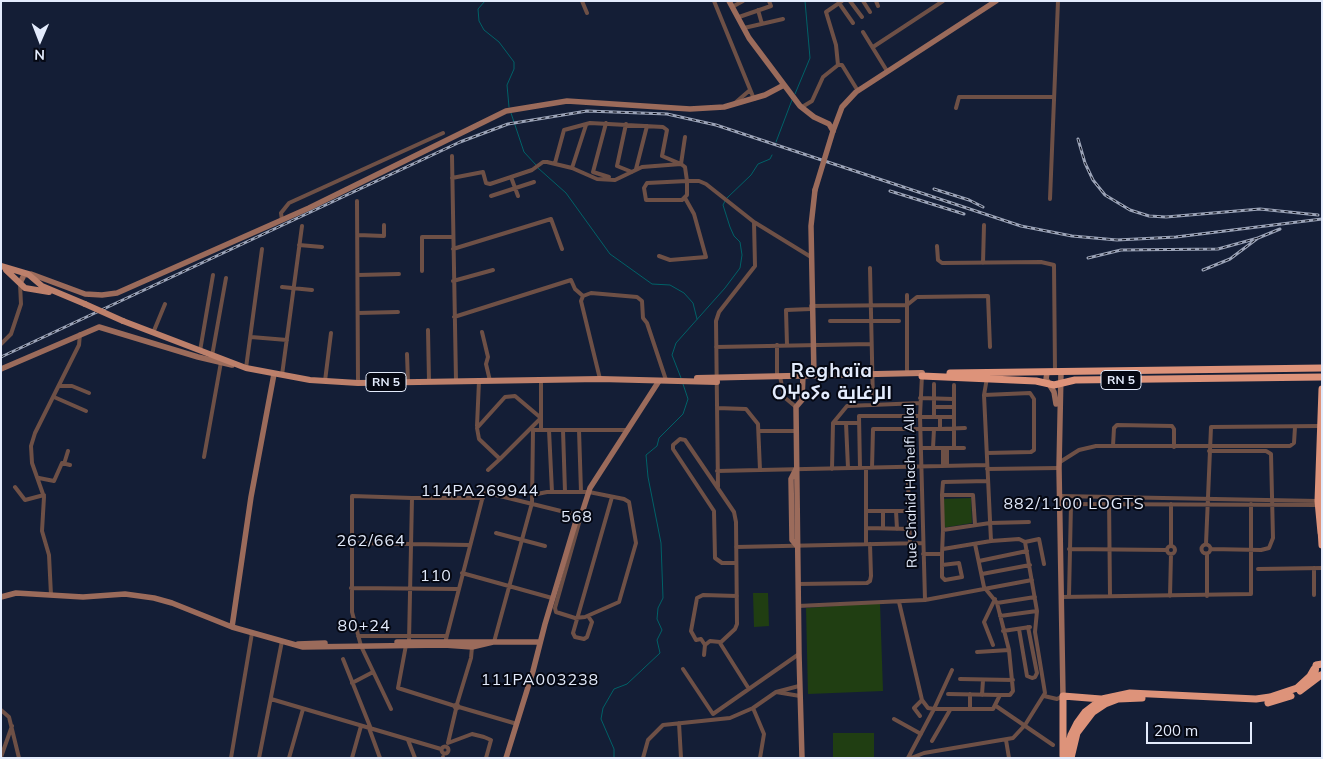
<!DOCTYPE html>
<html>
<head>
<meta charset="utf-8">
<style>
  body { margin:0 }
  #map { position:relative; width:1323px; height:759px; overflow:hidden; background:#141e36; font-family:Mulish,sans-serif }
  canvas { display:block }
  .frame { position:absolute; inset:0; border:2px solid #e3ebfc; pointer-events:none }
  .north { position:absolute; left:15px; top:15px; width:50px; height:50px; -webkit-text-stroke:4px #050813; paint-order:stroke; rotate:181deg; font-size:14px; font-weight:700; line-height:20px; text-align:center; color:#e3ebfc }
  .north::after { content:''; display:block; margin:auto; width:18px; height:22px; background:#e3ebfc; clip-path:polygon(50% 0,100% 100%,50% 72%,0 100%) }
  .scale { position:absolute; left:1146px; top:722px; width:106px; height:22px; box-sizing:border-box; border:2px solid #e3ebfc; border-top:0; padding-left:6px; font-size:15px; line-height:18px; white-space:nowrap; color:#e3ebfc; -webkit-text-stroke:4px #050813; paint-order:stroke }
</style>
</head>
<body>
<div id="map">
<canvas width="1323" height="759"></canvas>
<div class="frame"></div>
<div class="north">N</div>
<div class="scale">200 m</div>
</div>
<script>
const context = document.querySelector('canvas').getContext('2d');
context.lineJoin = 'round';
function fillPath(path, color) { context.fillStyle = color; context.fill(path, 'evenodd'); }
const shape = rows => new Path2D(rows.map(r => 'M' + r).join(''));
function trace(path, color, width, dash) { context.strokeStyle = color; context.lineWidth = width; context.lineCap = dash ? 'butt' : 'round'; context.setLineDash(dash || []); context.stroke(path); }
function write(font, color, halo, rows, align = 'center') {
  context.font = font + ' Mulish,Cairo,"Noto Sans Tifinagh",sans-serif'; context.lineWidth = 4; context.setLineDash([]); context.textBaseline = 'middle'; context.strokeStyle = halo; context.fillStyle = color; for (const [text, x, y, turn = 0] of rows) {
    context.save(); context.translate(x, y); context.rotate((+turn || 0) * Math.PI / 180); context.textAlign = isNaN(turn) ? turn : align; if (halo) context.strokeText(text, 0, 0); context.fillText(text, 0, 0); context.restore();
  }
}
fillPath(shape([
  [971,498,972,523,942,528,941,499],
  [753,593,768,593,769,626,754,627],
  [880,603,883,691,808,694,806,608],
  [833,733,874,733,874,757,833,758]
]), '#203e12');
trace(shape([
  [485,1,478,9,479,21,484,30,499,42,514,62,514,69,507,85,509,107],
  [795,94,810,58,805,1],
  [511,113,524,152,536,165],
  [776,142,792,100],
  [538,168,566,193,610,254,652,284,670,285,684,293,693,303,697,319],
  [727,198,751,175,758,164,770,159,772,155],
  [681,378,672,355,676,343,725,288,740,268,742,255,740,242,734,236,730,227,723,205,725,201],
  [614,758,614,749,601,719,603,708,614,689,627,684,660,653,657,640,662,630,657,619,658,608,663,598,661,543,648,477,646,455,657,446,659,438,683,414,688,399,683,384]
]), '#006268', 1);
trace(shape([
  [582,1,587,13],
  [714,1,754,99],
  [850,1,862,17],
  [863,1,870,12],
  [876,1,878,6],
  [839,3,853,23],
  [732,7,743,1],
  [758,10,762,24],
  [739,17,771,6,769,1],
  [744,28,783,19],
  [863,32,887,71],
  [873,47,943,1],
  [838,65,842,65,858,91],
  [735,103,750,90],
  [802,107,812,101,823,77,838,65,836,45,826,12,842,1],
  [956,108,959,97,1054,97],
  [606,123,593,172,609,177],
  [626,124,617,166,632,172],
  [452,156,456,381],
  [555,163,564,130,590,123,663,127,667,130,662,156,681,164,685,137],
  [572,168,586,125],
  [636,169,647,126],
  [511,177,518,196],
  [452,178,483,172,486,183,490,184,532,170,543,162,547,162,572,168,597,179,615,180,642,167,681,164,685,167,687,181,699,181,706,184,754,222,811,257],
  [687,181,687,195,682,200,646,200,644,188,647,183,687,181],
  [491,196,534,182],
  [1050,199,1058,1],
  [357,201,358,383],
  [282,220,281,213,289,203,443,133],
  [358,235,384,236,384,225],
  [299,245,322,247],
  [937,246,938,260,942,263,1041,262,1054,265,1055,372],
  [453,249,551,219,562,249],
  [659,256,670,260,706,257,694,214,685,198],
  [983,263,984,225],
  [870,268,873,403],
  [422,271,422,237,453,237],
  [358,275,399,274],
  [453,281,493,270],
  [282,287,312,290],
  [907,295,907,373],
  [811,306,907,305,917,297,988,296,990,347],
  [358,313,398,312],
  [454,317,571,280,575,289,583,296],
  [830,321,899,321],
  [428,330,429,381],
  [482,332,488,357,486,364,490,381],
  [153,333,165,304],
  [251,337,287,340],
  [1,344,11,334,21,304,20,284],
  [777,345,777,376],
  [787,345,786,310,811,309],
  [716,347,871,344],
  [200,351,213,275],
  [407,354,408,382],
  [212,356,226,278],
  [246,368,262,249],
  [282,375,302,226],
  [922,375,920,416,925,600],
  [780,376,784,397,796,407],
  [987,378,984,395,991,541],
  [600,379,581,301,583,296,591,293,637,297,642,301,643,318,647,323,666,380],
  [541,380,541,430],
  [325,381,331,333],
  [59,386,72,386,89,393],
  [984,395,1030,393,1034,399,1034,450,1031,452,987,453],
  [54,397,86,411],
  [920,398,954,399],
  [934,407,954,407],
  [717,408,746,409,758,424,760,470,987,465],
  [934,417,934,384],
  [940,417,954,417],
  [833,423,859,423],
  [846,423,848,468],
  [477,426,479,381],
  [940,429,965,428],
  [549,430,552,492],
  [563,430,565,492],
  [579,430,581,492],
  [759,431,796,431],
  [1113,446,1114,428,1117,425,1172,426,1174,429,1174,447],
  [921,448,964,448],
  [933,448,934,429],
  [943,448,943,466],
  [954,448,954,385],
  [1209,451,1266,451,1271,454,1273,538,1269,548,1261,550,1211,549],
  [204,457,221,362],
  [1060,462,1079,450,1096,446,1290,446,1294,443,1295,427],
  [64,464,68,451],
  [947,466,947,448],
  [860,468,859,416,920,416],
  [866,468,866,544],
  [872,468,873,429,940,429,940,417,920,417],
  [832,469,833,423,847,406,920,403],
  [987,469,1059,468],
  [488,470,500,459,541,418,515,396,505,397,477,428,479,439,500,459],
  [717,471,760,470],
  [39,478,54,481,62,463,70,465],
  [908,481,910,543],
  [15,487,25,500,44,495],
  [718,487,716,321,719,312,755,266,754,222],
  [942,495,973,495,975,525],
  [1060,496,1318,501],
  [1109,497,1110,596],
  [1060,504,1318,505],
  [1171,504,1171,546],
  [866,511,909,511],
  [896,511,897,529],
  [867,528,910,529],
  [883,528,883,511],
  [943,530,990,523,1029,522],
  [496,533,545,546],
  [1025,542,1039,539,1044,564],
  [351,543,470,545],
  [1206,544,1211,427,1320,426],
  '1201.5 549a4.5 4.5 0 1 1 9 0a4.5 4.5 0 1 1-9 0Z',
  '1167 550a4 4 0 1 1 8 0a4 4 0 1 1-8 0Z',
  [736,547,923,543],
  [1069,549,1167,550],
  [923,554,942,554],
  [979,561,1027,551],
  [736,563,722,563,715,558,714,511,673,449,673,445,680,439,685,440,734,512,736,522,737,624,735,629,720,643,749,689],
  [942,565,959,563,962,577,945,580,942,577,942,554,943,530,942,495,943,482,988,481],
  [1314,568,1314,595],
  [1258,569,1322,568],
  [462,573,552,598],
  [982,574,1030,565],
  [798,584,867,583,870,581,871,576,870,544],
  [351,588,457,589],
  [51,595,49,555,42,531,44,497,32,463,31,446,35,433,79,345,80,334],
  [1069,596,1071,504],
  [1170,596,1171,554],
  [1207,596,1207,554],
  [1062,597,1251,594,1251,504],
  [899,602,922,700,928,708,934,709,908,758],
  [997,603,1035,597],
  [798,606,925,600,1032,580],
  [588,616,592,622,587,637,584,639,575,637,573,633,612,497],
  [1000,616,1037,611],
  [1019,629,1027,676,1032,678,1035,677,1037,673,1028,627],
  [1003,631,1030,627],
  [358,636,446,636],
  [409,641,412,498,483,498],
  [494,642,532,503,533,430,628,430],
  [445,643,484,492,581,516,555,608,556,612,575,618,585,617,619,602,636,543,629,502,624,499,589,492,547,492,532,495],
  [406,645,398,688,455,706],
  [705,645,701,639,696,640,691,631,697,598,703,595,737,596],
  [993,645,984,622,995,599],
  [977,652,1009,650],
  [704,655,705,645,710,641,720,642],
  [343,659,371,729],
  [683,669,713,714,799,654],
  [952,670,934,709,993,709,1000,695,1010,695,1013,691,1009,650,997,603,984,587,975,544],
  [960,679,1013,680],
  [352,683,373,672],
  [776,692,800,696],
  [948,694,1000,695],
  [970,694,970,709],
  [982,695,983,680],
  [1044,696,1057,699,1063,696],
  [271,699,441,749],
  [457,704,471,658,472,647],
  [996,706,1053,745],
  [459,707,517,724],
  [753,708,764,734,760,758],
  [391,709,361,646,352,612,352,496,412,498],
  [456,709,459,707,457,704,454,706,456,709,448,743,472,734,484,737,491,740,486,758],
  [1,710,9,717,19,758],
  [920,716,914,708,922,700],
  [894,719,921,734],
  [679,723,681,758],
  [369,728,380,758],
  [408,740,415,758],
  [1006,740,1009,758],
  [932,741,950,710],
  '441.5 750a3.5 3.5 0 1 1 7 0a3.5 3.5 0 1 1-7 0Z',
  [1,757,12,726],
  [443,757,443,758],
  [231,758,252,633],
  [259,758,282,641],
  [289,758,303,709],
  [352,758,361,726],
  [643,758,648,740,663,725,730,718,753,708,776,692,799,686],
  [911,758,924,753,1013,738,1025,725,1045,693,1035,632,1037,611,1025,542,1019,539,991,541,943,549]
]), '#6e5046', 4);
trace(shape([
  [729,1,749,38,800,106,814,117,829,124,833,131],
  [833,131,842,107,856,92,996,1],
  [20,283,24,275,31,274,85,294,102,295,117,293,309,208,506,111,567,101,690,109,724,107,765,95,784,85],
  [1,369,99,327,198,357,232,365],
  [1061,372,1059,468,1063,696],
  [1047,373,1046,379,1054,392,1056,404],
  [814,375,811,226,815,190],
  [796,469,791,479,792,540,797,546],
  [1,597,16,593,83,597,125,594,154,598,172,603,232,627,303,647,444,645,472,647,493,642],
  [232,627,251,497,274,374],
  [397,642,540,642],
  [298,644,325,643],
  [506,758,533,671,545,624,576,521,581,516,590,488,659,381],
  [802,758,799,654,796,407,802,400,803,376]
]), '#9b6b5b', 5.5);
trace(shape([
  [1,266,28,274,42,286,85,304],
  [6,270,25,288,49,292],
  [123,321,246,368,310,380,358,383,600,379,717,382],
  [697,378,922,373]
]), '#bd806b', 6);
trace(shape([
  [950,373,1322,368],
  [922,376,1036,381,1054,385,1075,380,1322,377],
  [1321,529,1322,545],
  [1321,533,1318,501,1322,389],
  [1315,673,1316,665,1322,664],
  [1300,691,1321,675],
  [1268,703,1291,696],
  [1063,756,1063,696,1101,699],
  [1065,758,1071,735,1077,723,1085,712,1102,699,1130,693,1256,699,1270,697,1297,688,1310,676,1314,669],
  [1071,758,1077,733,1093,712,1105,704,1118,699,1142,698]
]), '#dd937a', 7);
const rail = shape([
  [1078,139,1085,163,1093,180,1105,195,1130,210,1149,216,1166,217,1260,209,1318,215],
  [934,189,969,200,983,207],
  [890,191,964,214],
  [1088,258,1121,250,1218,249,1258,238],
  [1203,270,1230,259,1258,238,1280,229],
  [1,357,460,142,508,124,587,111,667,114,716,125,1021,226,1072,236,1117,240,1176,237,1322,219]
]);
trace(rail, '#9ba3b7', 3);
trace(rail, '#050813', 1, [4]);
trace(shape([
  [815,190,833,131]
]), '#9b6b5b', 5.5);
trace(shape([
  [85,304,123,321]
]), '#bd806b', 6);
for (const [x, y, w] of [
  [1121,380,40],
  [386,382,40]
]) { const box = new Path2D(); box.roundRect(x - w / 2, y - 9.5, w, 19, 4); context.fillStyle = '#050813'; context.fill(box); trace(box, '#e3ebfc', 1); }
write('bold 12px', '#e3ebfc', null, [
  ["RN 5",1121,380],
  ["RN 5",386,382]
]);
write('14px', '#e3ebfc', '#050813', [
  ["Rue Chahid Hachelfi Allal",911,486,-91]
]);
context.letterSpacing = '1px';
write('16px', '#e3ebfc', '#050813', [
  ["114PA269944",480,491],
  ["882/1100 LOGTS",1074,504],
  ["568",577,517],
  ["262/664",371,541],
  ["110",436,576],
  ["80+24",364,626],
  ["111PA003238",540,680]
]);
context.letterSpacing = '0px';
context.letterSpacing = '1px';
write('bold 19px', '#e3ebfc', '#050813', [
  ["Reghaïa",832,371],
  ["ⵔⵖⴰⵢⴰ الرغاية",832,393]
]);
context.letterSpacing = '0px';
</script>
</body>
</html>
